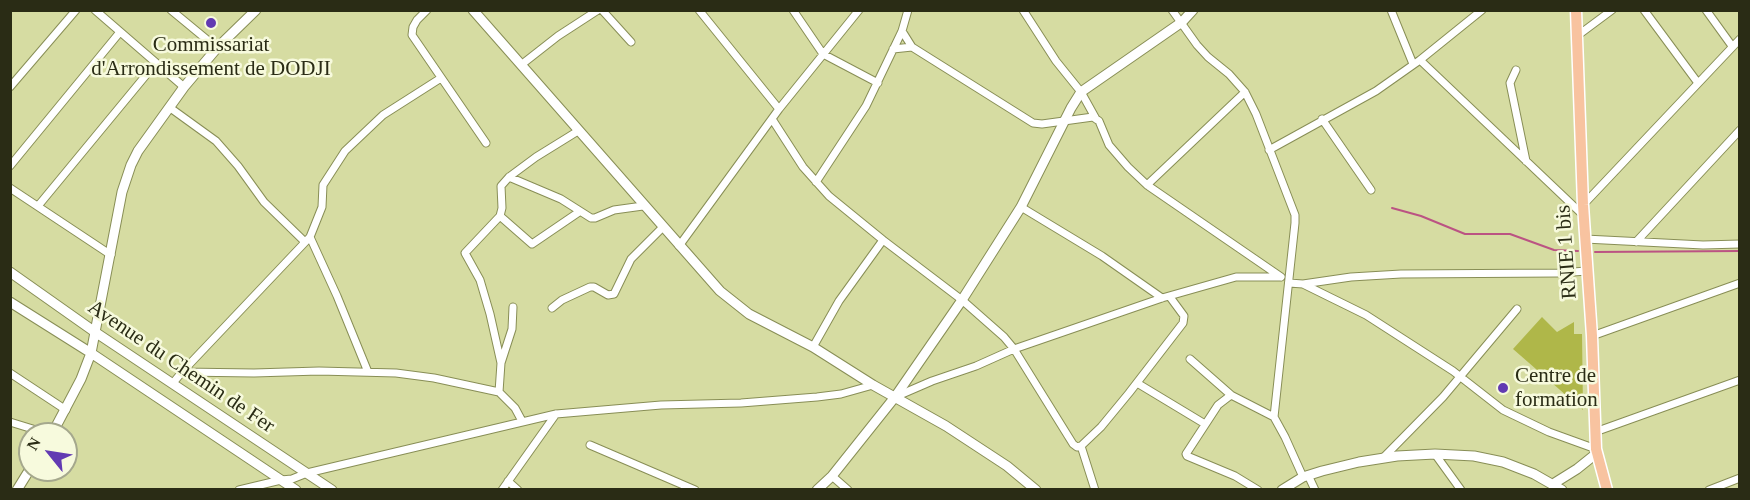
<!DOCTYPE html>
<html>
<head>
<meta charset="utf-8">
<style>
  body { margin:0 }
  #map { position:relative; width:1750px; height:500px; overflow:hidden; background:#d6dca2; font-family:"Times New Roman",serif }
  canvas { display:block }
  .frame { position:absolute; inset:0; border:12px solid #2a2c15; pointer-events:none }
  .north { position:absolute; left:18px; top:422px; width:60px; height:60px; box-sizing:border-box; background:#f7fadd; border:2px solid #a5a88d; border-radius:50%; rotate:300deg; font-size:16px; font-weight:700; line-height:24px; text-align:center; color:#2a2c15 }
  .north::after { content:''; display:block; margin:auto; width:21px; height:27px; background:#623ab2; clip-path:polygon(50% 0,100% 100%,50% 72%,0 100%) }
</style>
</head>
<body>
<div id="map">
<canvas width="1750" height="500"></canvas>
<div class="frame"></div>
<div class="north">N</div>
</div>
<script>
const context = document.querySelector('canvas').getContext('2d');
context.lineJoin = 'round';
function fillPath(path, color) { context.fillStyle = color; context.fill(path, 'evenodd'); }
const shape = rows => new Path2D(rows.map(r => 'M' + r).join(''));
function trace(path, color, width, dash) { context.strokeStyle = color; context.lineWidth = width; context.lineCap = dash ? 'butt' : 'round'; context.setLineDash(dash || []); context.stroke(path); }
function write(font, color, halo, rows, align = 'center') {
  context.font = font + ' "Times New Roman",serif'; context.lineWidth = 5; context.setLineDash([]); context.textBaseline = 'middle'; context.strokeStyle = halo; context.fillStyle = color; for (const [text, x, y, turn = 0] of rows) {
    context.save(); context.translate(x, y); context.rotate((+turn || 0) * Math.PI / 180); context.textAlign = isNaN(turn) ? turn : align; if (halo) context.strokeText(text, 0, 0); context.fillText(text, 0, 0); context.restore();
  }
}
fillPath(shape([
  [1542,317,1557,332,1574,322,1574,334,1582,334,1583,410,1513,349]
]), '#afb749');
trace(shape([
  [1392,208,1421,216,1465,234,1510,234,1554,250,1578,251],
  [1595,252,1740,251]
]), '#bb5383', 2);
const street = shape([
  [95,10,184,87],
  [171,10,217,48],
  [427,10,417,20,413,27,412,35,486,143],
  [602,10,631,42],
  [699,10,779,109],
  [793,10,823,54,878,83],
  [1023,10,1056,61,1081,92,1096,119],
  [1172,10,1197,45,1208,57,1229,74,1245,92,1256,114,1295,215,1295,223,1274,417],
  [1391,10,1413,64],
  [1644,10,1698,83],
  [1706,10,1732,46],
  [902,31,912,47],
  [1577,36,1612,10],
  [893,49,912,47,1033,123,1042,124,1093,117,1099,121,1109,145,1128,167,1147,185,1281,277],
  [1420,60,1583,215],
  [521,65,558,36,598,10],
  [1516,70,1510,83,1526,161],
  [10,87,76,10],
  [169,107,216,141,238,166,264,202,305,242],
  [772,119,803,167,829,196,883,240,962,300,1004,337,1014,349,1073,444,1077,447,1081,446,1101,427,1129,393,1183,323,1184,316,1170,297],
  [1322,119,1371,190],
  [1269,150,1376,91,1420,60,1482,10],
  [10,166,120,32],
  [509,177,561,199,591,218,595,218,614,210,643,206],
  [816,182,866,106,902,31,908,10],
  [1147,185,1245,92],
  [10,188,111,255],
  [1583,205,1740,39],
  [38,206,156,63],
  [1021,207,1102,256,1162,298],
  [500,216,532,244,579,212],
  [310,237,337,296,368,372],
  [1585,239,1703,245,1740,244],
  [1636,242,1740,130],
  [679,246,779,109,859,10],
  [1289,283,1303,284,1366,315,1453,371,1503,410,1549,432,1596,449],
  [1303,284,1351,277,1401,274,1559,273,1587,271],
  [552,308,562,300,590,287,594,287,608,295,614,294,631,259,663,227],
  [1592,336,1740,283],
  [813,347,839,301,883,240],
  [1190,359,1231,395],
  [501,363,512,329,513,307],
  [182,372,310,237,322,207,323,185,345,151,383,115,441,78],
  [10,373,66,410],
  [173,383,182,372,254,373,319,371,396,373,434,378,499,392,515,408,522,421],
  [1137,383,1205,424],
  [499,392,501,363,490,314,480,280,465,253,500,216,502,208,501,186,509,177,536,157,578,131],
  [895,397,932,381,976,366,1014,349,1162,298,1236,277,1280,277],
  [10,422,49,434],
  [1595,432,1740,380],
  [590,445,695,490],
  [1081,446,1095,490],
  [1435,454,1461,490],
  [1383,458,1443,397,1517,309],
  [1308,475,1315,490],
  [832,476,848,490],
  [508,481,518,490],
  [239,490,281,480,292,479,307,473,556,414,661,405,741,403,817,397,841,394,873,385],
  [502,490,556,414],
  [1258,490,1235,476,1187,456,1186,454,1218,405,1231,395,1274,417,1285,437,1303,477],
  [1709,490,1740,478]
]);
const secondary = shape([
  [473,10,720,291,749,314,813,347,873,385,946,426,1007,466,1036,490],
  [10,272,95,332,332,490],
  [10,302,91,353,296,490],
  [52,434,81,379,91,353,122,192,131,165,138,151,184,87,217,48,256,10],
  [1553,484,1577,469,1597,453],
  [17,490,30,469],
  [817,490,832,476,895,397,962,300,1021,207,1071,108,1081,92,1182,22,1193,10],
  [1282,490,1303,477,1322,471,1359,462,1397,456,1435,454,1474,456,1503,462,1534,474,1562,490]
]);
const primary = shape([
  [1576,10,1583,205,1592,336,1596,449,1607,490]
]);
trace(street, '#888e56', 9);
trace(secondary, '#888e56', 11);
trace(primary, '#fff', 13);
trace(street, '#fff', 7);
trace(secondary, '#fff', 9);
trace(primary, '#f8c3a0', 10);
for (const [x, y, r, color] of [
  [211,23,6,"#623ab2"],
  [1503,388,6,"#623ab2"]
]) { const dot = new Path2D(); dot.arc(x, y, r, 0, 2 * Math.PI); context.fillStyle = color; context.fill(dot); trace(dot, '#f7fadd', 2); }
write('21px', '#2a2c15', '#f7fadd', [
  ["Commissariat",211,45],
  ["d'Arrondissement de DODJI",211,69],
  ["Centre de",1515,376,"left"],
  ["formation",1515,400,"left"]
]);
write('21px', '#2a2c15', '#f7fadd', [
  ["RNIE 1 bis",1567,252,-94],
  ["Avenue du Chemin de Fer",181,367,34]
]);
</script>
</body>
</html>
